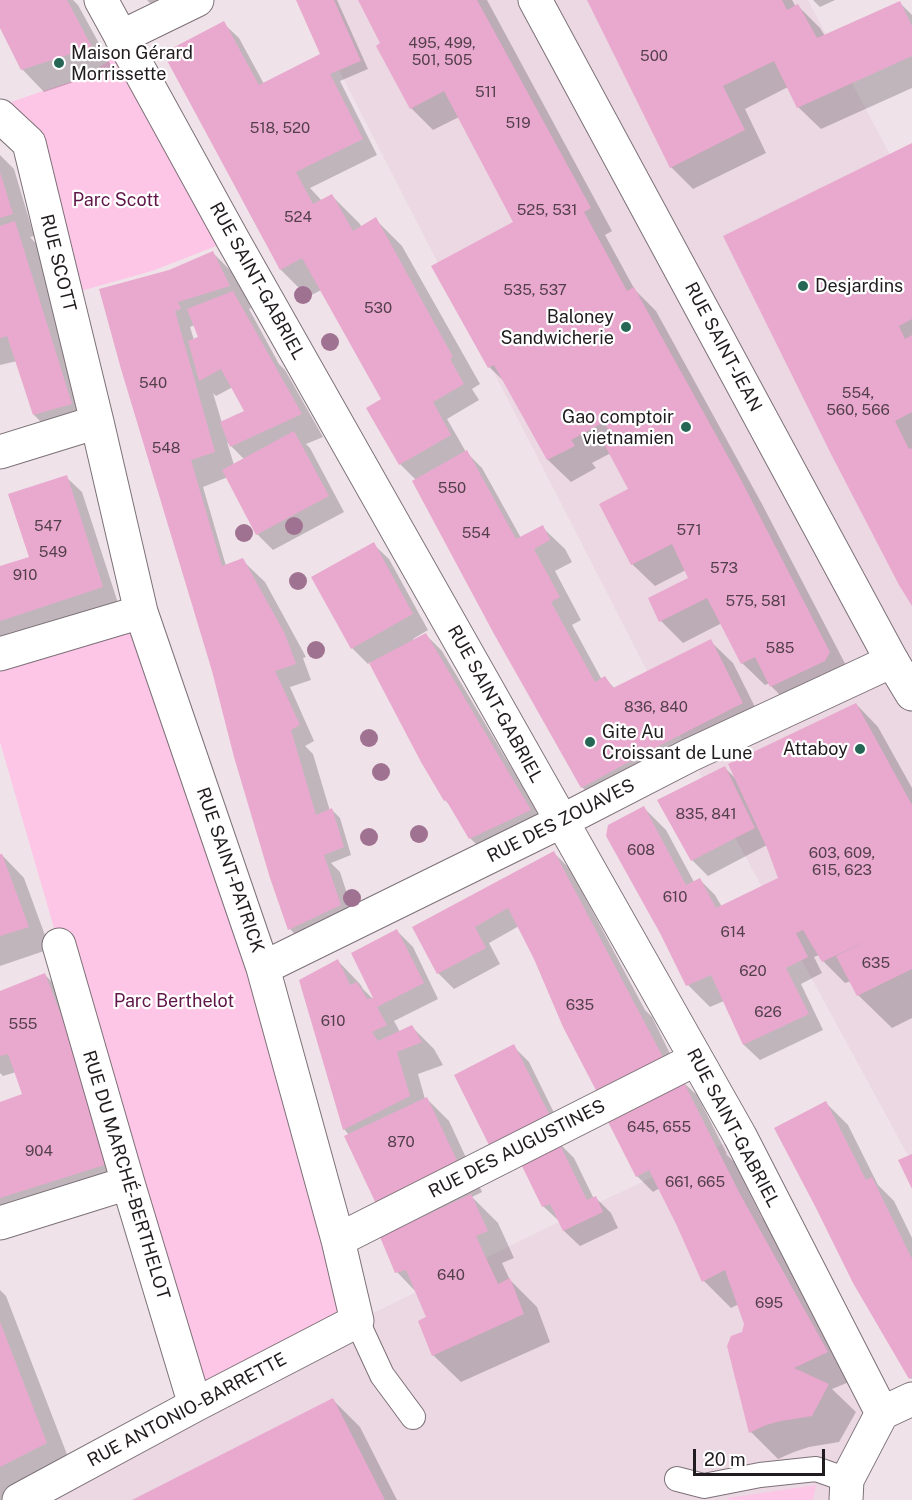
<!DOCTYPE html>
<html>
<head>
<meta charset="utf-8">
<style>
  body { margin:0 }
  #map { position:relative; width:912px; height:1500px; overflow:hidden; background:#efe3e9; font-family:"Public Sans",sans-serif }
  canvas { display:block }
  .scale { position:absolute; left:693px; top:1449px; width:132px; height:27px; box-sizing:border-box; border:3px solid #211c1f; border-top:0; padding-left:8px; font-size:18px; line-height:21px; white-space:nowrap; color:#211c1f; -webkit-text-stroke:4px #fff; paint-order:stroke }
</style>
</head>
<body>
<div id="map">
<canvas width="912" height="1500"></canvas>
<div class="scale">20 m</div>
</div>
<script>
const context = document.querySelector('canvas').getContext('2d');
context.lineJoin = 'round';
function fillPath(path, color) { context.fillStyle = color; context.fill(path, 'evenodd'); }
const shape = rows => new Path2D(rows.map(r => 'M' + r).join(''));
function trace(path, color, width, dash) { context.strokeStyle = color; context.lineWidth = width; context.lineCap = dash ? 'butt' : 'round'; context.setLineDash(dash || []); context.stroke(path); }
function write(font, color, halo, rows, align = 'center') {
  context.font = font + ' "Public Sans",sans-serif'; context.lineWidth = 4.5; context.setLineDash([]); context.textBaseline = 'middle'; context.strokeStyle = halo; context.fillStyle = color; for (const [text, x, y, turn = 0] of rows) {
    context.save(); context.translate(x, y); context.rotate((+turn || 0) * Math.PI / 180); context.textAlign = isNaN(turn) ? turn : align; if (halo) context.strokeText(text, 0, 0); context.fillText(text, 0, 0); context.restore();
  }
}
fillPath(shape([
  [303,0,808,0,912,196,912,1163,690,755],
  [740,1136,882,1413,846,1500,19,1500,357,1321,587,1208]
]), '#ecd8e3');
fillPath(shape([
  [121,37,224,243,152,271,63,296,11,102,87,76,107,62],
  [141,612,357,1321,195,1405,128,1183,0,742,0,654],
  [816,1485,813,1500,729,1500,728,1498]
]), '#fdc5e6');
fillPath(shape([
  [0,0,73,0,78,5,113,69,44,92,22,69,0,25],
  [147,0,196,0,164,17],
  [298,0,337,0,368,69,340,81,377,155,310,188,322,201,332,196,359,223,362,227,375,219,402,246,480,384,472,389,479,400,447,419,466,452,482,468,521,538,542,527,565,549,572,562,555,571,581,620,572,625,602,680,605,678,615,689,710,641,733,663,764,725,598,803,582,787,460,569,416,480,400,464,383,400,321,290,308,297,281,270,243,201,223,23,239,38,264,84,324,61],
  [359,0,487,0,612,231,605,235,635,290,656,311,762,504,851,675,794,709,772,687,770,683,765,685,742,663,722,623,683,643,661,621,690,578,686,570,655,586,632,564,630,489,611,453,592,463,596,468,571,482,548,460,507,384,489,367,515,222,459,117,433,130,411,108,382,43],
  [589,0,792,0,796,7,798,6,820,28,825,36,900,3,912,15,912,88,821,129,798,107,788,87,745,109,766,153,693,189,671,167],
  [813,0,835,0,820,7],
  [912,145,912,604,801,391],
  [0,155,14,169,34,236,30,237,42,250,93,426,56,437,34,415,17,361,0,365],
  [213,253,235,275,251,308,249,309,279,364,285,370,323,437,306,444,310,448,344,512,273,550,257,534,228,477,203,487,226,566,242,560,265,582,306,657,303,658,311,680,290,687,314,741,305,746,313,754,330,811,332,810,340,818,351,855,331,863,340,872,356,921,305,945,290,929,214,671,170,272],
  [195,325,200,338,194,340,190,327],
  [233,387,246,412,222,423,213,393,216,396],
  [227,442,244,459,234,465],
  [66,477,82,492,118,603,0,641,0,568,31,558],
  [373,544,389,559,428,630,413,639,414,641,426,635,442,651,546,826,486,854,470,838,452,808,445,800,422,761,370,662,368,664,352,648],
  [856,704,878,727,912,788,912,1018,892,1028,858,995,851,981,845,983,823,961,819,955,814,957,822,973,801,984,823,1030,760,1060,744,1045,724,1001,710,1007,688,985,644,808,666,830,694,882,699,879,715,895,722,907,780,879,767,845,708,876,692,860,725,768,735,778],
  [554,853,570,869,645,1010,652,1017,685,1084,697,1095,727,1154,726,1154,734,1162,762,1218,767,1223,854,1380,832,1389,856,1412,839,1442,809,1447,794,1452,778,1459,751,1432,744,1333,746,1323,739,1304,731,1308,704,1281,660,1188,653,1192,637,1176,617,1112,519,926,489,943,500,964,454,989,438,973,414,928],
  [2,855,24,878,50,949,0,966,0,856],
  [397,931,413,947,438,999,394,1021,400,1032,412,1027,434,1049,443,1065,418,1074,425,1099,426,1098,449,1121,482,1192,472,1197,498,1223,514,1258,502,1263,510,1280,537,1307,550,1342,461,1382,433,1355,428,1318,417,1293,397,1272,401,1229,379,1208,349,1135,344,1129,338,961,360,984,363,989,376,1002],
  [45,975,61,991,135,1184,0,1227,0,1103,25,1095,16,1072,3,1076,0,1073,0,993],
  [513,1046,529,1062,566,1137,557,1141,574,1158,594,1199,596,1198,611,1213,618,1228,580,1246,564,1231,560,1222,543,1206],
  [826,1103,848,1125,878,1185,894,1201,912,1238,912,1379,910,1378],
  [0,1290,6,1296,73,1470,14,1500,0,1500],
  [333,1400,360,1427,397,1500,136,1500]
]), '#0003');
fillPath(shape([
  [0,0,67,0,92,47,21,70,0,28],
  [296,0,334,0,361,61,330,74,363,139,296,172,313,204,332,194,353,231,376,217,453,357,450,359,464,384,433,402,451,435,399,465,366,408,381,399,302,258,280,270,163,53,224,21,259,85,320,54],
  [358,0,477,0,591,208,584,212,627,291,634,287,741,480,830,652,825,661,770,687,755,657,741,664,707,598,659,622,648,598,688,578,672,544,631,565,599,504,628,489,602,440,611,435,604,422,571,440,575,446,547,460,494,365,488,368,431,266,513,222,444,91,410,109,376,46,380,43],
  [587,0,782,0,787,10,798,4,817,38,900,1,912,26,912,56,797,108,774,61,723,86,745,130,670,168],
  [912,143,912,319,899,326,905,339,912,335,912,412,895,421,909,449,912,448,912,606,899,585,830,452,723,236],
  [0,172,13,214,0,218],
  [15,221,72,404,33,415,7,336,0,338,0,226],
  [213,251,230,286,178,302,181,309,175,311,215,452,191,460,222,566,243,558,285,634,296,664,275,671,300,725,291,730,316,815,332,808,344,847,324,855,341,905,288,930,270,878,234,757,212,671,121,369,99,289,169,270],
  [233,291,302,414,230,447,220,422,244,411,221,369,199,381,188,341,198,337,187,309],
  [294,431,329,496,256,535,222,470],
  [467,450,516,539,543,525,550,540,534,549,560,597,551,602,595,682,605,676,613,688,711,639,743,703,647,752,581,788,494,634,412,481],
  [67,475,103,587,0,621,0,566,29,557,8,494],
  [374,542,413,614,351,649,311,577],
  [426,633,531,810,469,839,446,800,444,801,421,762,369,663],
  [856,703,912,805,912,969,857,996,836,956,872,938,822,962,803,930,796,933,808,957,786,968,809,1014,743,1045,711,975,686,986,661,935,606,836,608,825,644,806,686,885,700,878,716,908,778,878,767,848,728,764],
  [725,766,755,828,691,861,657,800],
  [554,851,665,1061,599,1096,563,1027,534,959,508,908,475,927,486,948,437,974,412,927],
  [0,854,2,854,29,927,0,936],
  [397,929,424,983,377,1007,387,1025,372,1032,378,1041,412,1025,422,1042,397,1052,410,1096,343,1130,299,980,338,959,350,985,357,982,367,999,373,998,351,953],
  [45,973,83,1073,114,1162,0,1198,0,1102,22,1094,8,1054,0,1056,0,991],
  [514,1044,552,1120,492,1151,454,1075],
  [681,1077,740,1194,828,1352,794,1368,829,1384,812,1416,781,1421,766,1425,749,1433,727,1346,731,1336,742,1332,744,1324,725,1270,702,1282,677,1226,649,1170,636,1177,605,1116],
  [427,1097,461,1169,378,1208,344,1136],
  [826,1101,866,1180,872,1177,912,1259,912,1377,909,1379,853,1283,815,1206,774,1128],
  [558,1141,587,1200,596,1196,603,1212,563,1231,550,1204,542,1207,519,1160],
  [912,1154,912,1189,898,1160],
  [471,1194,488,1231,476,1236,498,1284,510,1278,524,1314,432,1356,418,1321,426,1317,406,1270,395,1273,380,1237],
  [0,1322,47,1443,0,1467],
  [333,1398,385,1500,132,1500]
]), '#e9a8ce');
const service = shape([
  [357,1321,382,1375,413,1417],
  [677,1479,704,1486,760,1475,816,1469,847,1480]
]);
const minor = shape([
  [101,0,233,240,740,1136,882,1413],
  [121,37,197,0],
  [0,116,29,143,97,422,141,612,263,968,338,1240,357,1321,195,1405,19,1500],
  [0,452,97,422],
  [0,654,141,612],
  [59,945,128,1183,195,1405],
  [263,968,562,821,690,755,892,661],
  [0,1223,128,1183],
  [338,1240,696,1059],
  [882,1413,912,1399],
  [846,1500,847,1480,882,1413]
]);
const secondary = shape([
  [535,0,892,661,912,694]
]);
trace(service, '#7c7177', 26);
trace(minor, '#7c7177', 35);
trace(secondary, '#7c7177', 35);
trace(service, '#fff', 24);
trace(minor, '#fff', 33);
trace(secondary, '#fff', 33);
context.fillStyle = '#a07291';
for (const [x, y] of [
  [303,295],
  [330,342],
  [294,526],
  [244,533],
  [298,581],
  [316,650],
  [369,738],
  [381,772],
  [419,834],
  [369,837],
  [352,898]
]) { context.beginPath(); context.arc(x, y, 9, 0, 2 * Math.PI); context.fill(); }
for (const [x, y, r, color] of [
  [59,63,6,"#266654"],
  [803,286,6,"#266654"],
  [626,327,6,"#266654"],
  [686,427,6,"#266654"],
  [590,742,6,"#266654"],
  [860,749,6,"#266654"]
]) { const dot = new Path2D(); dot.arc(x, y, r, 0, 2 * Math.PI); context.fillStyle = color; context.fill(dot); trace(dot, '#fff', 2); }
write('15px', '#533f4b', null, [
  ["495, 499,",442,43],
  ["501, 505",442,60],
  ["500",654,56],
  ["511",486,92],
  ["519",518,123],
  ["518, 520",280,128],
  ["525, 531",547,210],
  ["524",298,217],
  ["535, 537",535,290],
  ["530",378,308],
  ["540",153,383],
  ["554,",858,393],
  ["560, 566",858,410],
  ["548",166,448],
  ["550",452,488],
  ["547",48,526],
  ["571",689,530],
  ["554",476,533],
  ["549",53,552],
  ["573",724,568],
  ["910",25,575],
  ["575, 581",756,601],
  ["585",780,648],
  ["836, 840",656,707],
  ["835, 841",706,814],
  ["608",641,850],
  ["603, 609,",842,853],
  ["615, 623",842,870],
  ["610",675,897],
  ["614",733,932],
  ["635",876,963],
  ["620",753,971],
  ["635",580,1005],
  ["626",768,1012],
  ["610",333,1021],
  ["555",23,1024],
  ["645, 655",659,1127],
  ["870",401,1142],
  ["904",39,1151],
  ["661, 665",695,1182],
  ["640",451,1275],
  ["695",769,1303]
]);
write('18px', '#211c1f', '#fff', [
  ["Maison Gérard",71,53],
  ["Morrissette",71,74],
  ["Desjardins",815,286],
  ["Baloney",614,317,"right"],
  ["Sandwicherie",614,338,"right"],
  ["Gao comptoir",674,417,"right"],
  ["vietnamien",674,438,"right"],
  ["Gite Au",602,732],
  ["Croissant de Lune",602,753],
  ["Attaboy",848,749,"right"]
], 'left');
write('18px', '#601649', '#fff', [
  ["Parc Scott",116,200],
  ["Parc Berthelot",174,1001]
]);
write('18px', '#211c1f', '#fff', [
  ["RUE SCOTT",58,263,76],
  ["RUE SAINT-GABRIEL",257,281,61],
  ["RUE SAINT-JEAN",723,347,62],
  ["RUE SAINT-GABRIEL",495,704,61],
  ["RUE DES ZOUAVES",561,821,-27],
  ["RUE SAINT-PATRICK",230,870,71],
  ["RUE SAINT-GABRIEL",733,1128,62],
  ["RUE DES AUGUSTINES",517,1149,-27],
  ["RUE DU MARCHÉ-BERTHELOT",126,1175,73],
  ["RUE ANTONIO-BARRETTE",187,1410,-28]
]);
</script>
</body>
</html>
